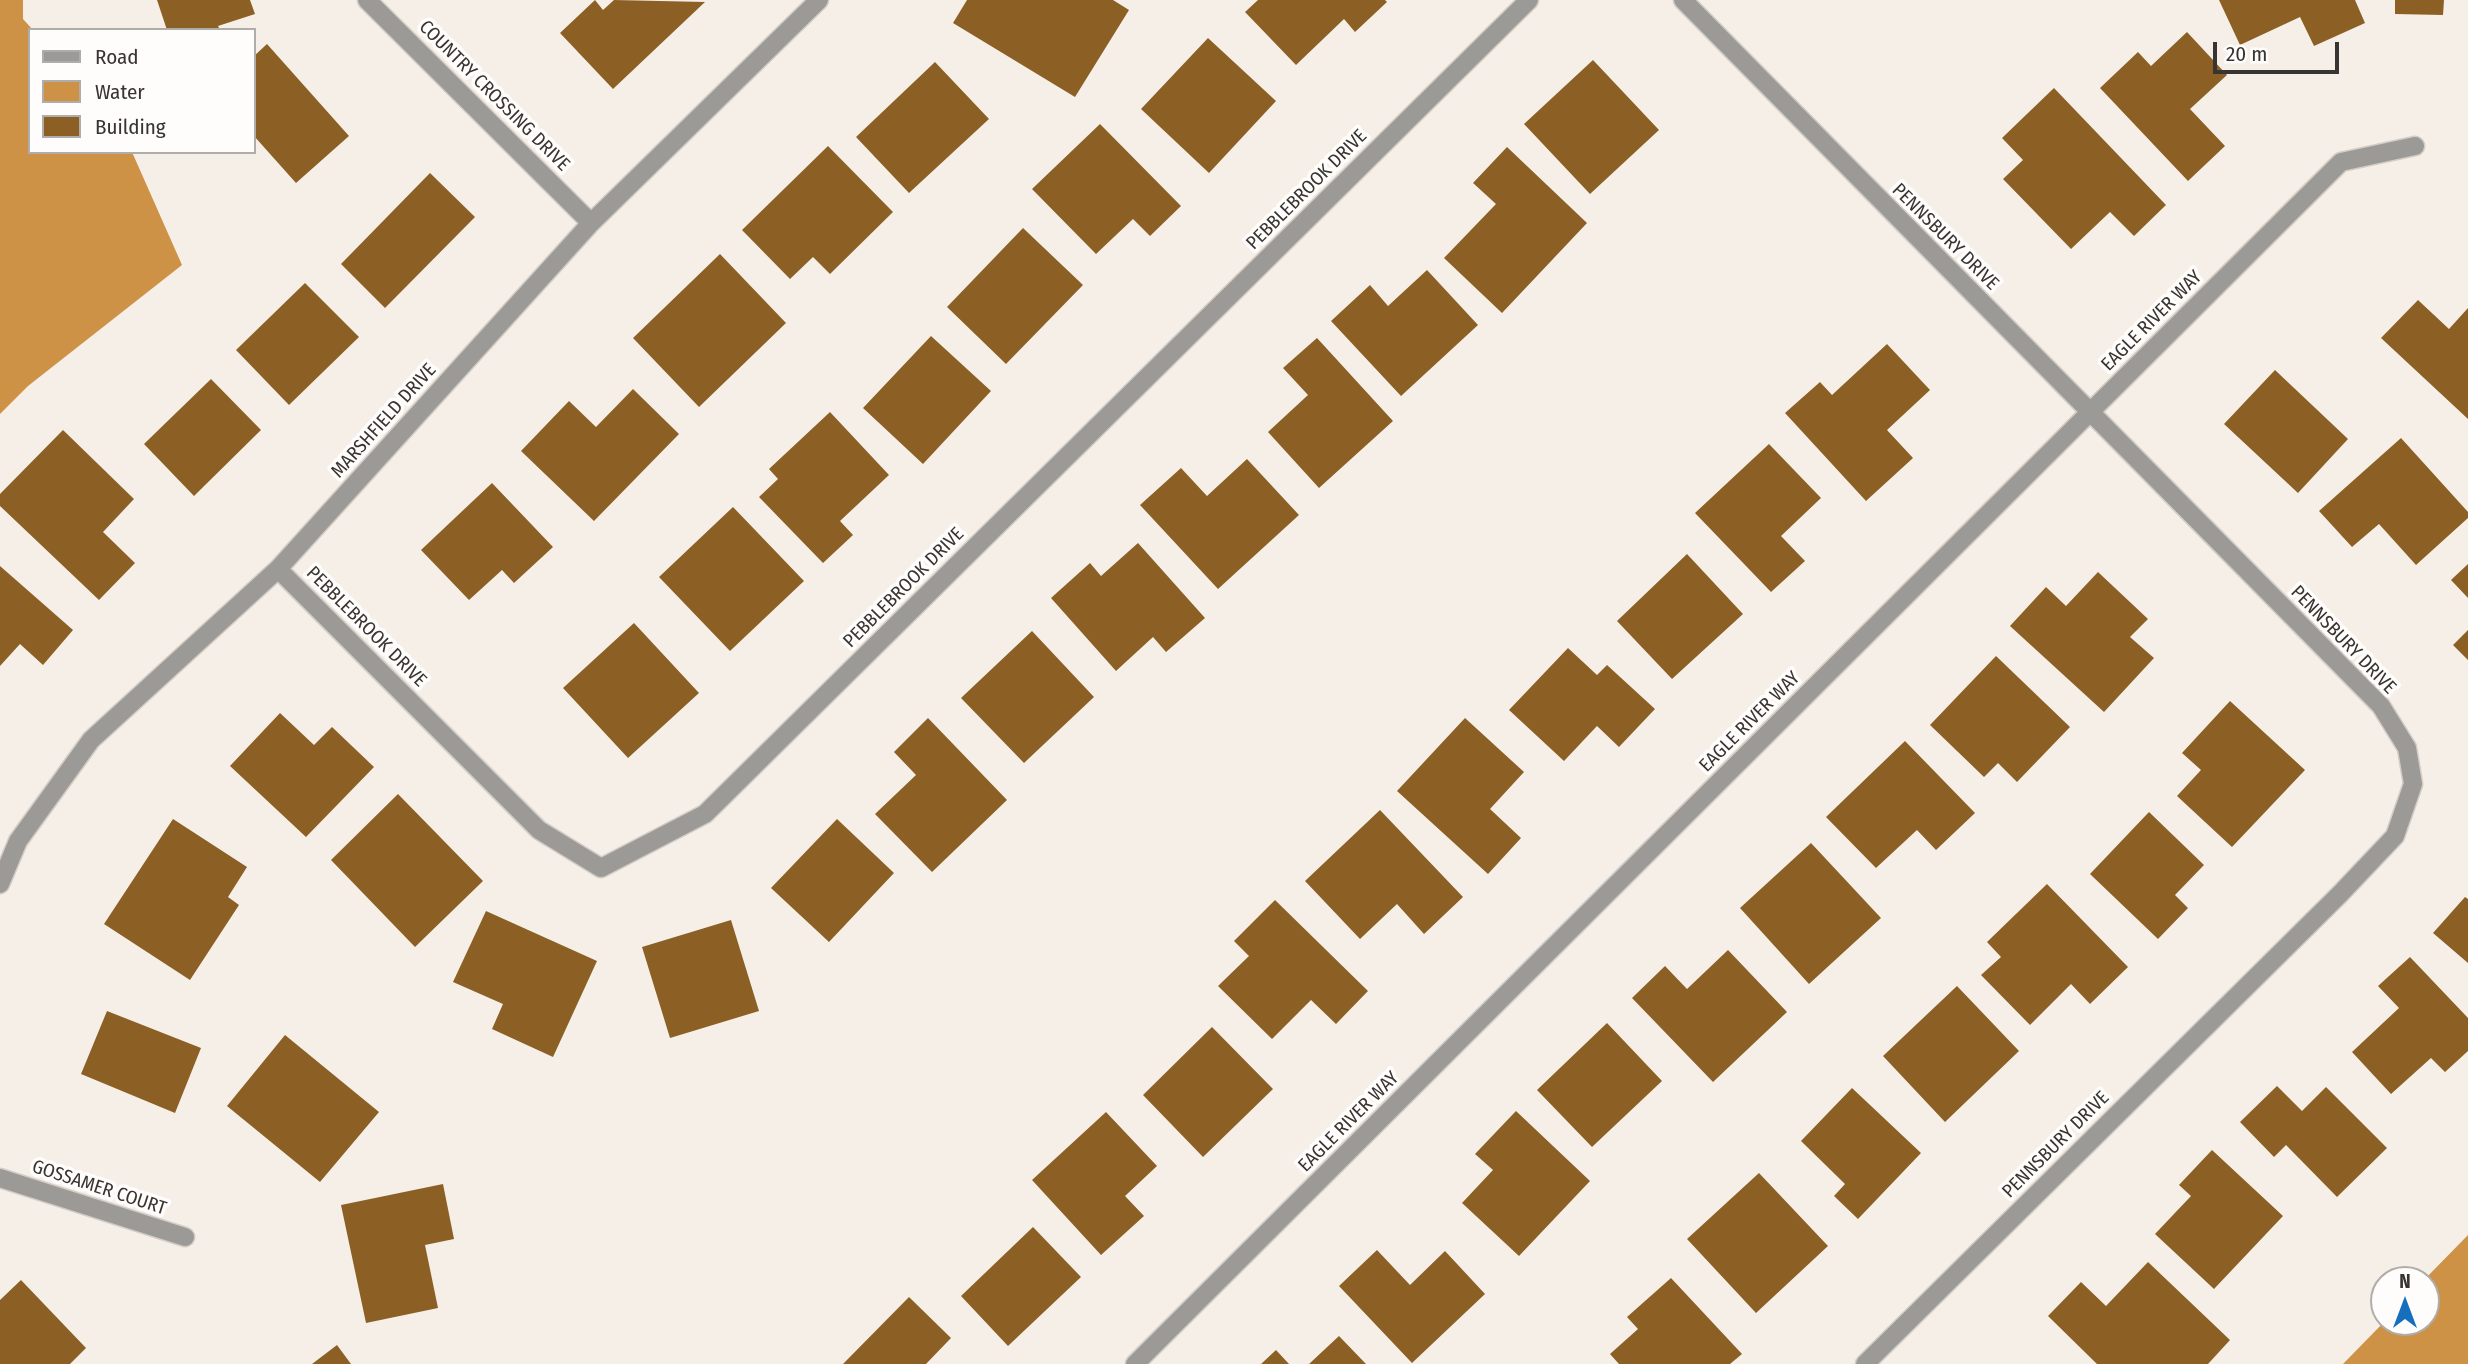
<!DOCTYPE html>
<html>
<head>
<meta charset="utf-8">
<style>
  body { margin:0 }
  #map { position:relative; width:2468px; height:1364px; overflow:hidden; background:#f5efe7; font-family:"Fira Sans Condensed",sans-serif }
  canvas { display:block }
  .legend { position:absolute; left:28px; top:28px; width:228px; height:126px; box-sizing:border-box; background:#fefdfb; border:2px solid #aeadaa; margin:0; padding:9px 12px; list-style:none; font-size:21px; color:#373431 }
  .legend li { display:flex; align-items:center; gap:14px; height:35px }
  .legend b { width:35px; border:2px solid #aeadaa }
  .north { position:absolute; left:2370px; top:1266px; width:70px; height:70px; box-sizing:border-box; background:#fefdfb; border:2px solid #aeadaa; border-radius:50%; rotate:0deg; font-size:19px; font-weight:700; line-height:28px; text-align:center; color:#373431 }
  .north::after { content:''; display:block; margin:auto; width:24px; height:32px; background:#156fbd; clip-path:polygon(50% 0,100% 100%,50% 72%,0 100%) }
  .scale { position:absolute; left:2213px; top:42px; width:126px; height:32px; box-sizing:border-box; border:4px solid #373431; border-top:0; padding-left:9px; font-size:21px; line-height:24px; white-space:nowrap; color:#373431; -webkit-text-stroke:5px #fefdfb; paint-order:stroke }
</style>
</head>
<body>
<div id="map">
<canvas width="2468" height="1364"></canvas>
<ul class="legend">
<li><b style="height:9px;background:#9c9a97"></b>Road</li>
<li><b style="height:19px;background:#ce9246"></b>Water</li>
<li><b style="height:19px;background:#8c6025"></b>Building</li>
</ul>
<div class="north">N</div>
<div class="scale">20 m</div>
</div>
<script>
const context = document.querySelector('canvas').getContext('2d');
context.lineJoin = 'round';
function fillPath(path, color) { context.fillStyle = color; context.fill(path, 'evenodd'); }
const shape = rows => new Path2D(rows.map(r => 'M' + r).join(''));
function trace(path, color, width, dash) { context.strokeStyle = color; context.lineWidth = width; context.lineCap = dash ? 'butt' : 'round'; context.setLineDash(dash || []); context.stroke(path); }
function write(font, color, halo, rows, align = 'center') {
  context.font = font + ' "Fira Sans Condensed",sans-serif'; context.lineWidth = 7; context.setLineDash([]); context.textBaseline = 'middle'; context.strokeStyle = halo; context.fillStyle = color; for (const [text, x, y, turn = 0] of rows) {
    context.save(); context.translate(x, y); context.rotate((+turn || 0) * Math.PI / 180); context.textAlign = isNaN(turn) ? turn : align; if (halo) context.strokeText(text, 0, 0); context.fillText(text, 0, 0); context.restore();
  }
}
fillPath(shape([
  [0,0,23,0,23,19,33,30,30,30,30,152,132,152,182,265,28,386,0,414],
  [2468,1235,2468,1364,2343,1364,2384,1322,2426,1322,2424,1280]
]), '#ce9246');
fillPath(shape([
  [157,0,250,0,255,14,218,26,220,30,167,30],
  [595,0,603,10,614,0,705,2,613,89,560,33],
  [967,0,1113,0,1129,10,1075,97,953,23],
  [1258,0,1385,0,1387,2,1355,32,1344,19,1296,65,1245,12],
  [2219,0,2355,0,2365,23,2314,46,2300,17,2240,45],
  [2395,0,2444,0,2443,15,2395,14],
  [2187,32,2227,75,2190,109,2225,146,2188,181,2100,88,2138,52,2151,66],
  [1208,38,1276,101,1209,173,1141,109],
  [267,44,349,136,296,183,254,136,254,56],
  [1593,60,1659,130,1590,194,1524,124],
  [935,62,989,119,909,193,856,137],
  [2054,88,2166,205,2134,236,2110,212,2071,249,2003,179,2023,160,2002,138],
  [1100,124,1181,206,1150,236,1133,219,1096,254,1032,189],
  [828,146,893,212,830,274,813,257,790,279,742,230],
  [1507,147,1587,223,1502,313,1444,258,1496,204,1473,183],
  [430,173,475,217,385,308,341,264],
  [1023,228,1083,285,1006,364,947,307],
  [720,254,786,323,699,407,633,338],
  [1427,270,1478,325,1401,396,1331,321,1370,285,1388,306],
  [305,283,359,337,289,405,236,350],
  [2418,300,2449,329,2468,308,2468,419,2381,338],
  [931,336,991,391,923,464,863,408],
  [1317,338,1393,421,1319,488,1268,432,1308,395,1283,368],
  [1887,344,1930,390,1887,430,1913,458,1866,501,1785,413,1820,382,1832,395],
  [2275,370,2348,439,2298,493,2224,424],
  [211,379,261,430,194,496,144,444],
  [633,389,679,434,594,521,521,451,569,401,596,427],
  [830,412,889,475,840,521,853,535,823,563,759,497,778,479,769,469],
  [63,430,134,499,103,532,135,563,99,600,0,506,0,494],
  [2401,438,2468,512,2468,518,2416,565,2379,524,2352,547,2319,511],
  [1769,444,1821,498,1781,536,1805,561,1771,592,1695,513],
  [1247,459,1299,515,1218,589,1140,505,1181,468,1207,496],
  [492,483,553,547,514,583,502,570,469,600,421,550],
  [733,507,804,581,730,651,659,577],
  [1138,543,1205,618,1166,652,1153,637,1116,671,1051,598,1090,563,1101,576],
  [1687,554,1743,614,1672,679,1617,621],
  [2468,564,2468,598,2451,580],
  [0,566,73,630,43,665,20,644,0,666],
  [2098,572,2148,619,2130,637,2154,658,2104,712,2010,626,2046,587,2066,606],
  [634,623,699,693,628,758,563,688],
  [2468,630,2468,660,2453,645],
  [1032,631,1094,697,1024,763,961,698],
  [1568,648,1597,675,1607,665,1655,709,1619,747,1597,726,1564,761,1509,710],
  [1996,656,2070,727,2017,782,1998,763,1984,777,1930,725],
  [2230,701,2305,770,2232,847,2177,796,2201,770,2182,753],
  [280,713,314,745,332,727,374,767,306,837,230,766],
  [928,718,1007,800,932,872,875,814,916,775,894,752],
  [1465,718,1524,772,1490,809,1521,838,1488,874,1397,791],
  [1905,741,1975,813,1936,850,1917,830,1876,868,1826,817],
  [398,794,483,881,415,947,331,860],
  [1380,810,1463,897,1424,934,1397,904,1360,939,1305,881],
  [2149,812,2204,865,2175,895,2188,908,2158,939,2090,874],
  [173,819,247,867,228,897,239,905,190,980,104,924],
  [837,819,894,873,829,942,771,888],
  [1811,843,1881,918,1809,984,1740,908],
  [2047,884,2128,967,2090,1004,2071,984,2030,1025,1981,975,2001,957,1987,942],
  [2465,897,2468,899,2468,963,2433,933],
  [1275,900,1368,991,1336,1024,1311,1000,1272,1039,1218,986,1249,956,1234,941],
  [486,911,597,961,553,1057,492,1029,503,1004,453,982],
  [731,920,759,1011,670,1038,642,947],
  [1728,950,1787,1012,1713,1082,1632,998,1665,966,1687,989],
  [2410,957,2468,1018,2468,1051,2445,1072,2431,1058,2391,1094,2352,1052,2399,1008,2378,986],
  [1957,986,2019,1051,1945,1122,1883,1056],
  [107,1011,201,1048,175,1113,81,1074],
  [1607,1023,1662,1081,1592,1147,1537,1090],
  [1212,1027,1273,1089,1203,1157,1143,1095],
  [285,1035,379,1112,320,1182,227,1106],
  [2277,1086,2302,1111,2326,1087,2387,1148,2337,1197,2286,1145,2274,1157,2240,1122],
  [1852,1088,1921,1153,1858,1219,1834,1196,1845,1184,1801,1141],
  [1516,1111,1590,1181,1519,1256,1462,1203,1493,1170,1475,1154],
  [1106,1112,1157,1166,1125,1196,1144,1216,1101,1255,1032,1180],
  [2212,1150,2283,1216,2214,1289,2155,1234,2191,1196,2179,1185],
  [1759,1173,1828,1246,1756,1313,1687,1239],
  [443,1184,454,1239,425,1245,438,1308,366,1323,341,1205],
  [1033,1227,1081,1277,1008,1346,961,1296],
  [1377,1250,1410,1285,1445,1251,1485,1294,1412,1363,1339,1286],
  [2148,1262,2230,1340,2208,1364,2097,1364,2048,1316,2081,1282,2106,1306],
  [1671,1278,1742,1354,1730,1364,1619,1364,1610,1354,1638,1329,1627,1317],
  [21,1280,86,1348,70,1364,0,1364,0,1300],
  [909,1297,951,1338,926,1364,843,1364],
  [1339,1336,1366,1364,1309,1364],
  [337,1345,351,1364,312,1364],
  [1276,1350,1289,1364,1261,1364]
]), '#8c6025');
const street = shape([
  [367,0,591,223],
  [1683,0,2381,706,2407,748,2413,784,2395,836,2340,894,1865,1364],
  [278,569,539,830,601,868,705,814,1529,0],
  [0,884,18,841,91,740,278,569,591,223,819,0],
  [0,1178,185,1237],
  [1135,1364,2341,162,2415,146]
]);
trace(street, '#d3cdc6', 21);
trace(street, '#9c9a97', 18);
write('19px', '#373431', '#fefdfb', [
  ["COUNTRY CROSSING DRIVE",494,96,45],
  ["PEBBLEBROOK DRIVE",1307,190,-45],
  ["PENNSBURY DRIVE",1945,237,45],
  ["EAGLE RIVER WAY",2152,321,-45],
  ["MARSHFIELD DRIVE",384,421,-48],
  ["PEBBLEBROOK DRIVE",904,588,-45],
  ["PEBBLEBROOK DRIVE",366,627,45],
  ["PENNSBURY DRIVE",2343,640,46],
  ["EAGLE RIVER WAY",1750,722,-45],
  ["EAGLE RIVER WAY",1349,1122,-45],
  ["PENNSBURY DRIVE",2056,1145,-45],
  ["GOSSAMER COURT",99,1188,18]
]);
</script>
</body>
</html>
